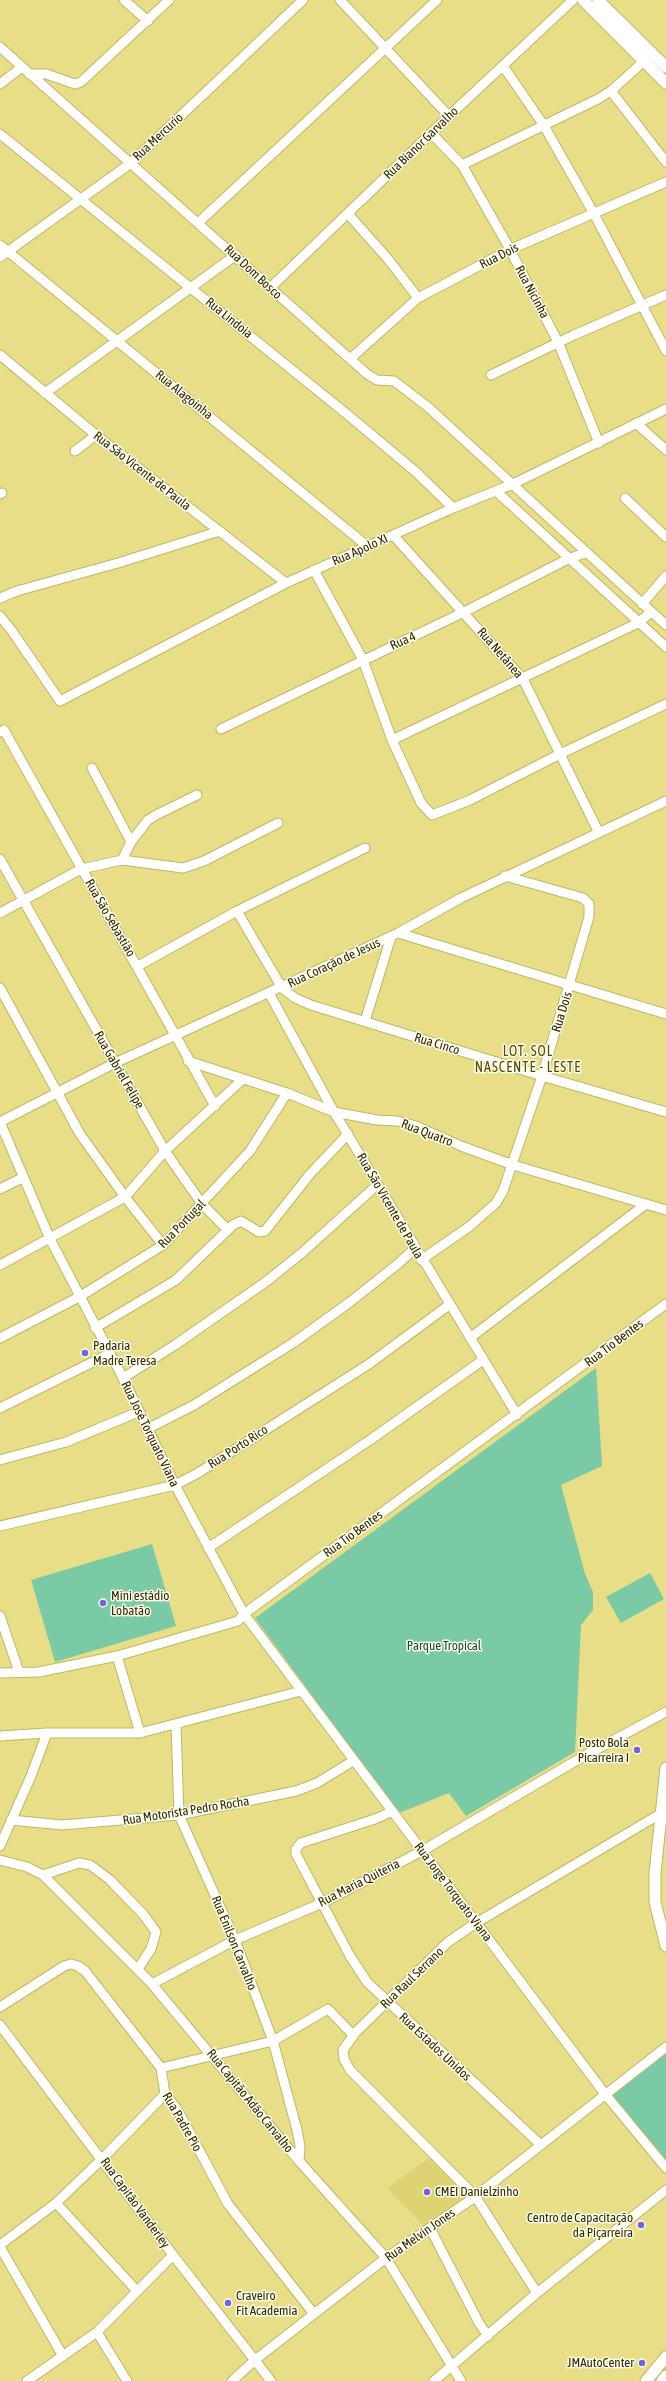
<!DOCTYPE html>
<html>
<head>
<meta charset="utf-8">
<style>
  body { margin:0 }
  canvas { display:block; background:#e7de87 }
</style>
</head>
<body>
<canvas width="666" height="2381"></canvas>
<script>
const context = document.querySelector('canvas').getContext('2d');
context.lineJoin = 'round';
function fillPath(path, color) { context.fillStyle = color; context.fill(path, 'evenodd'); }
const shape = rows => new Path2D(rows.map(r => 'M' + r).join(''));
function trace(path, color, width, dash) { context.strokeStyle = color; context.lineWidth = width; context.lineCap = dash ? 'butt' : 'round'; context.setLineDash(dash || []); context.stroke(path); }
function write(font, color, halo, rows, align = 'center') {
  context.font = font + ' "Asap Condensed",sans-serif'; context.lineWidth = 3; context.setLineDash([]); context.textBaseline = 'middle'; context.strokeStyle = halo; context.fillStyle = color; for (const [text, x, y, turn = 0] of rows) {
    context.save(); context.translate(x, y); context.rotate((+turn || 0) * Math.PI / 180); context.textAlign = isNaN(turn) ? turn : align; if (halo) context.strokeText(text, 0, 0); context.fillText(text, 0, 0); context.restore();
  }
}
fillPath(shape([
  [429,2158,468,2196,424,2226,387,2188]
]), '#ddd372');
fillPath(shape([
  [596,1368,602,1466,561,1485,585,1574,593,1592,593,1610,581,1625,575,1752,466,1816,449,1793,399,1813,255,1618],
  [152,1544,176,1626,55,1662,31,1580],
  [650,1573,664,1599,621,1623,606,1597],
  [666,2052,666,2161,612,2094]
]), '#7acaa5');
const minor = shape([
  [124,0,148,21],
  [340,0,449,116],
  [0,47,367,374,377,380,394,381,428,407,666,625],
  [503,66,543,124,593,212,666,351],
  [29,74,46,74,75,84,81,82,169,0],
  [0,84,22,67],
  [611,91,666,162],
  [431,133,462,165,507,244,558,342,599,443],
  [0,134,348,415,416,472,453,508],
  [462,165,598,99,611,91,644,61],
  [348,214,388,259,418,298],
  [198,223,437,0],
  [0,245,367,546],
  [0,257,131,163,303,0],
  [270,288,449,116,573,0],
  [0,355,96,435,286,583],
  [350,359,418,298,509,250,666,182],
  [491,375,574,335,666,295],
  [45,393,236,255],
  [636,423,666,450],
  [75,451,96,435],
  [496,491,666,647],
  [0,494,2,493],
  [625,498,666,537],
  [393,535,523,679,599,833],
  [314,570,363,660,392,740,421,803,432,815,470,800,560,754,666,704],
  [0,598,17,591,118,563,220,531],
  [642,604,666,576],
  [0,616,12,631,60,701,286,583,453,508,513,484,666,409],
  [221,729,464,612,568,559,585,553],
  [0,732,4,730,215,1106],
  [392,740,638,623,651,612],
  [92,768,131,842],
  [666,801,461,898,398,933,115,1063,0,1122,50,1239,123,1378,175,1485,244,1614,605,2094,666,2168],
  [0,859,165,1151,202,1204,228,1230],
  [122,860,131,842,148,820,156,815,197,795],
  [237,911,282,988,295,998,311,1005,542,1076,666,1112],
  [0,913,81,869,122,860,183,868,204,861,278,823],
  [398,933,666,1014],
  [138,966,237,911,365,848],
  [0,988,80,1134,125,1197,163,1245],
  [269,993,334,1112,517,1415],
  [365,1021,391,937],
  [188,1061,287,1093,334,1112,377,1120,397,1121,416,1126,461,1146,513,1165,666,1210],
  [0,1189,22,1178],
  [421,1260,470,1226,496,1203,503,1191,542,1076,589,917,589,904,583,898,505,876],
  [0,1265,125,1197,165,1151,243,1079],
  [95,1328,176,1280,233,1225,241,1221,259,1232,265,1231,310,1174,348,1134],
  [0,1338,79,1297,163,1245,250,1151,287,1093],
  [470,1338,646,1204],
  [123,1378,175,1345,267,1281,303,1252,377,1185],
  [0,1408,109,1354],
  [147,1429,194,1405,293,1343,350,1302,399,1263,415,1248],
  [0,1460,66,1442,138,1412],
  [0,1526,175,1485,198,1473,369,1364,449,1305],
  [208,1548,370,1440,483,1360],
  [0,1616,19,1672],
  [117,1656,140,1733],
  [0,1673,39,1672,117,1656,238,1621,244,1614,666,1304],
  [176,1725,179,1815,235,1940,273,2041,297,2130,300,2146,299,2161],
  [0,1736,47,1733,140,1733,301,1691],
  [391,1812,375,1819,301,1843,296,1849,296,1854,350,1956,367,1982,541,2145],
  [11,1820,62,1825,179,1815,296,1791,317,1783,353,1761],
  [0,1846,31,1776,47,1733],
  [0,1860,27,1867,43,1875,152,1984,299,2161,386,2258,461,2381],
  [43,1875,79,1863,90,1865,109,1879,143,1914,156,1932,151,1949,138,1969],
  [152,1984,235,1940,322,1903,422,1851,584,1756,666,1712],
  [0,2007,64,1966,71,1964,78,1966,85,1971,161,2068,165,2094,177,2109,228,2204,314,2314],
  [0,2025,173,2255,271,2381],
  [161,2068,273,2041,328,2009,353,2035],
  [56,2203,137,2291],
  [430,2228,479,2323,488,2336],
  [0,2245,56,2203,102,2159,165,2094],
  [0,2247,63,2356],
  [537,2293,475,2196,350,2070,344,2059,343,2050,356,2032,448,1942,476,1923,660,1814],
  [97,2332,127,2381],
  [27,2381,97,2332,173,2255],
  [232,2381,255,2360,314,2314,386,2258,472,2199,666,2047],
  [434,2381,537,2293,666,2190]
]);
const major = shape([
  [583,0,666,83],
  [598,0,666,67],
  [666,1768,655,1873,655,1902,666,1946],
  [646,2381,666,2357],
  [662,2381,666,2376]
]);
trace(minor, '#c0b761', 11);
trace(major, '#c0b761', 13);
trace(minor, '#fff', 9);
trace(major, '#fff', 11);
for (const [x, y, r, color] of [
  [85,1353,4,"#6e64de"],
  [103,1603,4,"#6e64de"],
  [637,1750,4,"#6e64de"],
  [427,2192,4,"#6e64de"],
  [641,2225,4,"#6e64de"],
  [228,2303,4,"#6e64de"],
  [642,2363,4,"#6e64de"]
]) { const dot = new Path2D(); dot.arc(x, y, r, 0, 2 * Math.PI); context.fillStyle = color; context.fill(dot); trace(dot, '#fefdec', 1.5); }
write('13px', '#2f2b05', '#fefdec', [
  ["Rua Mercurio",158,137,-43],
  ["Rua Bianor Garvalho",421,143,-44],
  ["Rua Dois",499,256,-27],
  ["Rua Dom Bosco",253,272,43],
  ["Rua Nicinha",532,292,62],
  ["Rua Lindoia",229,318,39],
  ["Rua Alagoinha",184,395,39],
  ["Rua São Vicente de Paula",142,471,38],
  ["Rua Apolo XI",360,550,-24],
  ["Rua 4",403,641,-25],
  ["Rua Netânea",500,653,49],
  ["Rua São Sebastião",110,918,60],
  ["Rua Coração de Jesus",334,963,-25],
  ["Rua Dois",562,1012,-73],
  ["Rua Cinco",437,1044,17],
  ["Rua Gabriel Felipe",119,1070,60],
  ["Rua Quatro",427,1133,21],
  ["Rua São Vicente de Paula",390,1206,60],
  ["Rua Portugal",182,1224,-46],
  ["Rua Tio Bentes",614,1343,-37],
  ["Rua José Torquato Viana",150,1434,64],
  ["Rua Porto Rico",238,1447,-33],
  ["Rua Tio Bentes",353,1534,-36],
  ["Rua Motorista Pedro Rocha",186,1811,-9],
  ["Rua Maria Quiteria",359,1883,-27],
  ["Rua Jorge Torquato Viana",453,1892,53],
  ["Rua Enilson Carvalho",234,1943,68],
  ["Rua Raul Serrano",412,1978,-44],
  ["Rua Estados Unidos",435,2047,43],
  ["Rua Capitão Adão Carvalho",250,2101,51],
  ["Rua Padre Pio",182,2122,60],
  ["Rua Capitão Vanderley",135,2203,54],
  ["Rua Melvin Jones",420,2235,-35]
]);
write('13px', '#2f2b05', '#fefdec', [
  ["Padaria",93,1346],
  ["Madre Teresa",93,1361],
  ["Mini estádio",111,1596],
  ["Lobatão",111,1611],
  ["Posto Bola",629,1743,"right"],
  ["Picarreira I",629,1758,"right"],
  ["CMEI Danielzinho",435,2192],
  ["Centro de Capacitação",633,2218,"right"],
  ["da Piçarreira",633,2233,"right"],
  ["Craveiro",236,2296],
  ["Fit Academia",236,2311],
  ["JMAutoCenter",634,2363,"right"]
], 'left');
write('13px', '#164b36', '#fefdec', [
  ["Parque Tropical",444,1646]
]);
context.letterSpacing = '1px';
write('14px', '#544d00', '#fefdec', [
  ["LOT. SOL",528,1052],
  ["NASCENTE - LESTE",528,1068]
]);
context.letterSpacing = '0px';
</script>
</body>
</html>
